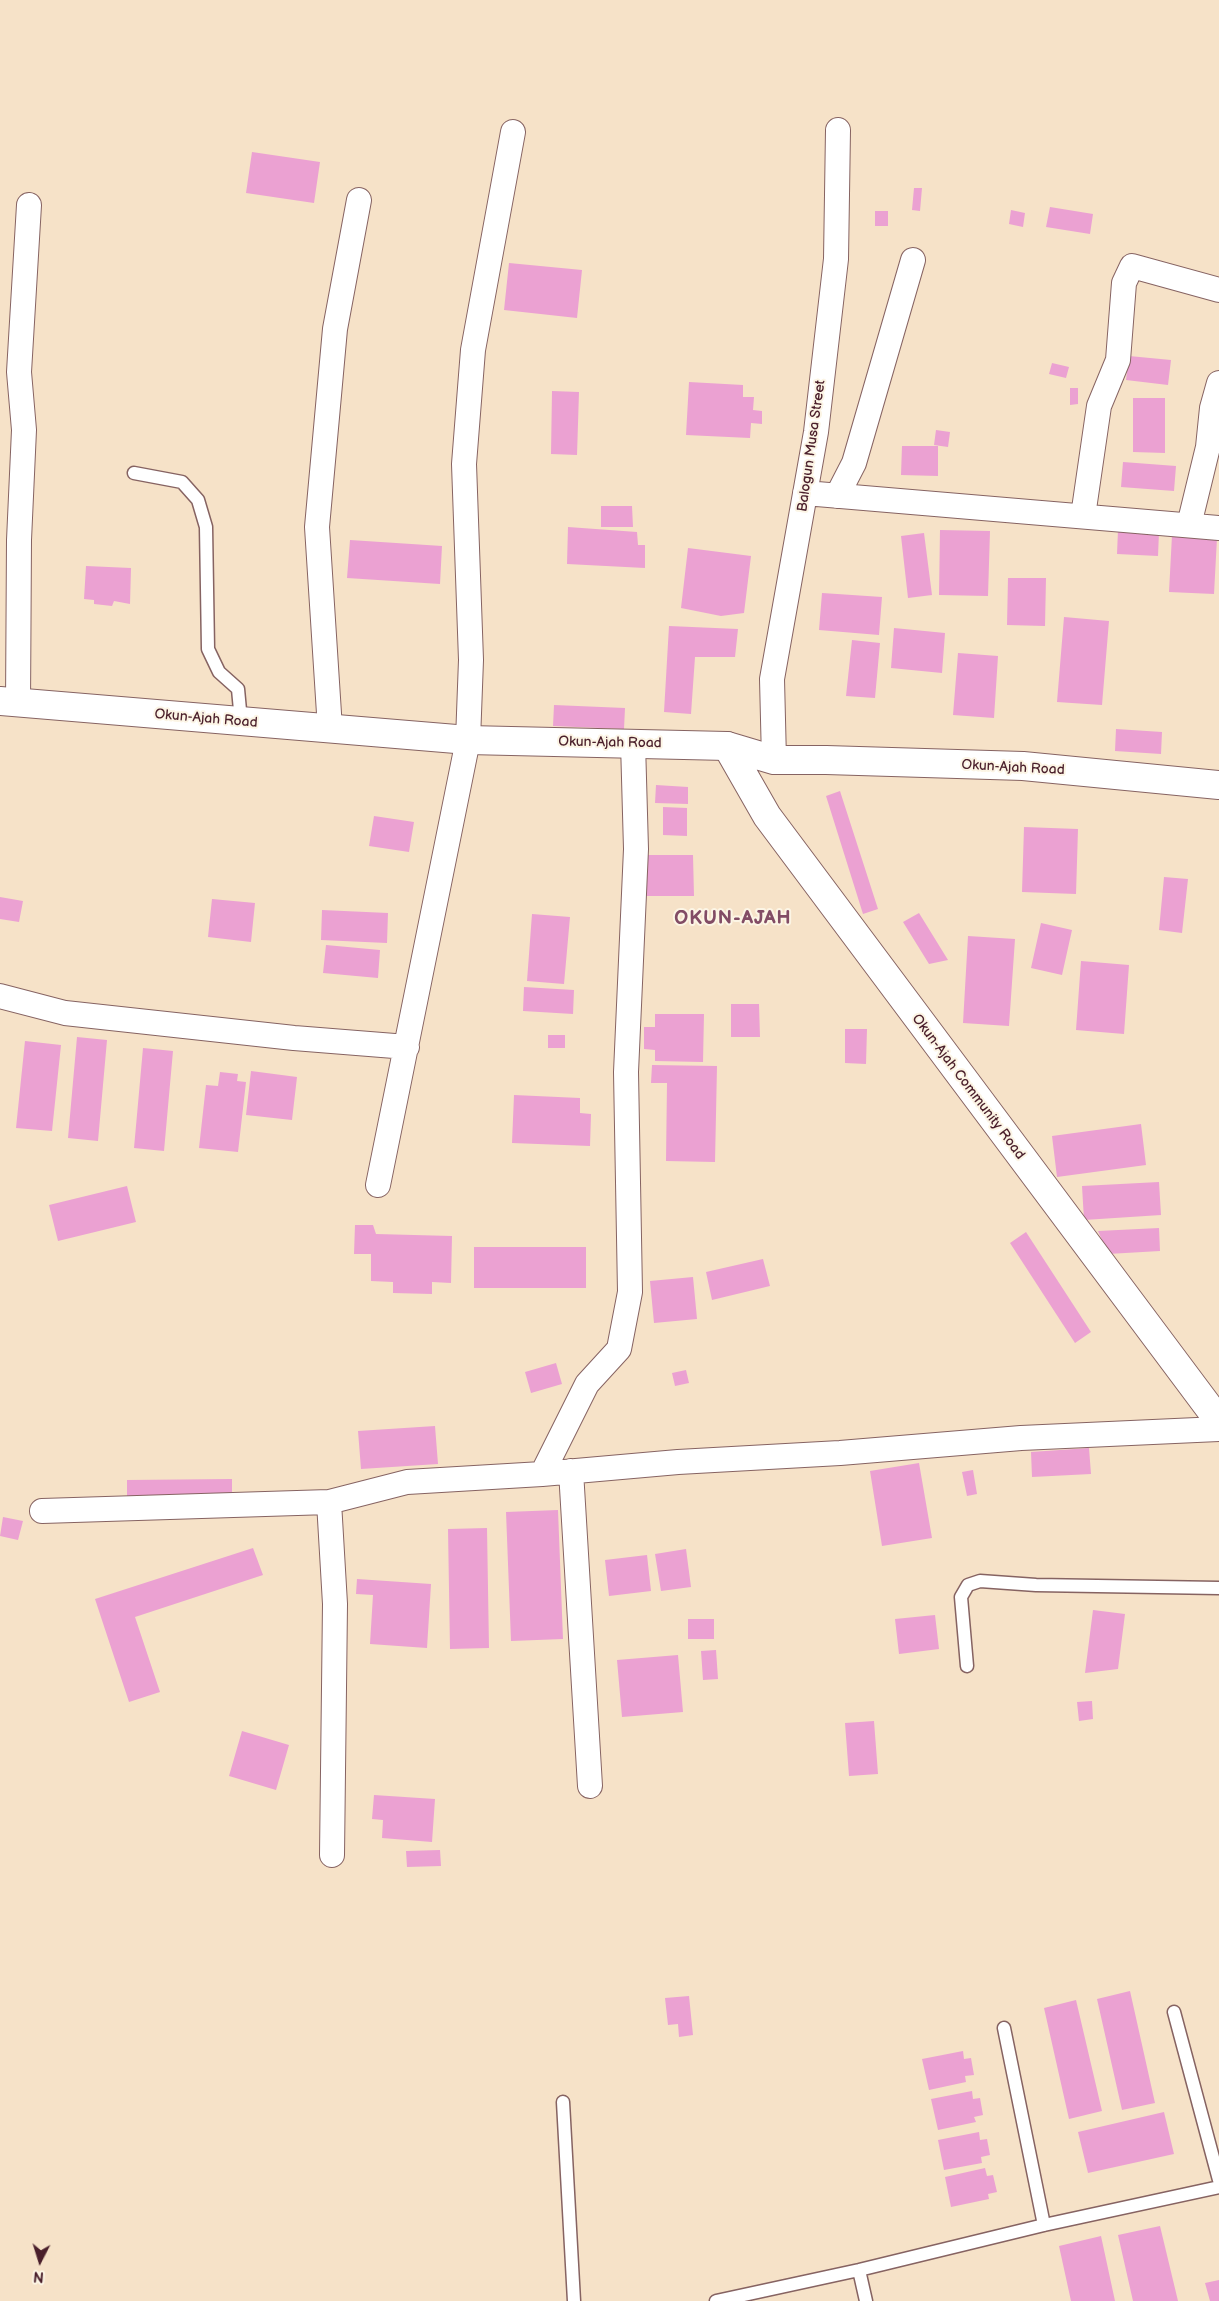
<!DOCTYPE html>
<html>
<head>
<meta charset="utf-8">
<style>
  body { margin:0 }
  #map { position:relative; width:1219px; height:2301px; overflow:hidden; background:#f6e2c8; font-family:"Balsamiq Sans",sans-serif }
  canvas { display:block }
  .north { position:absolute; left:15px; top:2236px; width:50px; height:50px; -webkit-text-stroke:4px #fcf5e5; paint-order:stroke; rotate:185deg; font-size:14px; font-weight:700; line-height:20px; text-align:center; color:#4a1f2b }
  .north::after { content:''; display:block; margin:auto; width:18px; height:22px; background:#4a1f2b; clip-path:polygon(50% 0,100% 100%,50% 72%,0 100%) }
</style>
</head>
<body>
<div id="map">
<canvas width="1219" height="2301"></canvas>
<div class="north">N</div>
</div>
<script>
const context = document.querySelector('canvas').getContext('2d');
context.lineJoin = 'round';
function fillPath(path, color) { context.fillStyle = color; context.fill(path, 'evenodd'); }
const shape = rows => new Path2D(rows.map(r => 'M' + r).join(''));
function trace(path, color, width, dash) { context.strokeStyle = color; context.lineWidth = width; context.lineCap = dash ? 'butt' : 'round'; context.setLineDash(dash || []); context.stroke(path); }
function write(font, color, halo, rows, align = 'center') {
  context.font = font + ' "Balsamiq Sans",sans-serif'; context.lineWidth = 4; context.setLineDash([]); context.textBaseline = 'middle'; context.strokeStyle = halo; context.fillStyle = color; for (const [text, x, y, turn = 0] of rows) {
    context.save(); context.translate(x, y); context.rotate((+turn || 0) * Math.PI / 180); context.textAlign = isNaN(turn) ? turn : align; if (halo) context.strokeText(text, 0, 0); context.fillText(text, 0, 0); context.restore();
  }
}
fillPath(shape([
  [252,152,320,162,314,203,246,193],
  [914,188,922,188,920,211,912,210],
  [1050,207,1093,214,1090,234,1046,227],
  [1011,210,1025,213,1023,227,1009,224],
  [875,211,888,211,888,226,875,226],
  [509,263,582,270,577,318,504,310],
  [1129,356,1171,360,1168,385,1126,380],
  [1052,363,1069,367,1066,378,1049,374],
  [689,382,743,385,743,397,754,397,753,410,762,411,762,424,751,423,750,438,686,435],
  [1070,388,1078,388,1078,404,1070,405],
  [552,391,579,392,577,455,551,454],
  [1133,398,1165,398,1165,453,1133,452],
  [936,430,950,432,948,447,934,445],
  [902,446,938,446,938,476,901,475],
  [1123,462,1176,466,1174,491,1121,487],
  [601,506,632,506,633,527,601,527],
  [568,527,637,532,638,545,645,545,645,568,567,564],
  [940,530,990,531,988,596,939,595],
  [1118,530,1159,532,1158,556,1117,554],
  [924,533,932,595,908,598,901,536],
  [1172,535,1217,538,1214,594,1169,592],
  [350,540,442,546,440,584,347,578],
  [688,548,751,556,744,613,721,616,681,608],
  [86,566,131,568,130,604,114,601,112,606,94,604,94,600,84,599],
  [1008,578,1046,578,1045,626,1007,625],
  [822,593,882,597,879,635,819,630],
  [1064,617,1109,621,1102,705,1057,702],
  [669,626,738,629,735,657,695,657,691,714,664,712],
  [894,628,945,633,942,673,891,668],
  [852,640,880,643,875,698,846,696],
  [958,653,998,656,994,718,953,715],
  [554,705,625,708,624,729,553,726],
  [1116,729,1162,732,1161,754,1115,751],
  [656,785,688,787,688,804,655,803],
  [840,791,878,909,863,914,826,796],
  [663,807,687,808,687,836,663,835],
  [374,816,414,822,409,852,369,846],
  [1024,827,1078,829,1076,894,1022,892],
  [638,855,693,855,694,896,638,896],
  [1164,877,1188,879,1182,933,1159,930],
  [0,897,23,901,19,922,0,919],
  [212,899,255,903,251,942,208,937],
  [322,910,388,913,387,943,321,940],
  [919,913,948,960,929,964,903,922],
  [532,914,570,917,564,984,527,981],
  [1041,923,1072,930,1062,975,1031,968],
  [968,936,1015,939,1009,1026,963,1023],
  [326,945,380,950,378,978,323,973],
  [1081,961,1129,965,1124,1034,1076,1030],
  [524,987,574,990,573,1014,523,1011],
  [731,1004,759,1004,760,1037,731,1037],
  [655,1014,704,1014,703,1062,655,1061,655,1050,644,1049,644,1027,655,1027],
  [845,1029,867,1029,866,1064,845,1063],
  [548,1035,565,1035,565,1048,548,1048],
  [77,1037,107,1040,98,1141,68,1138],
  [25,1041,61,1045,52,1131,16,1128],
  [143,1048,173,1051,164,1151,134,1148],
  [652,1065,717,1066,715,1162,666,1161,667,1083,651,1083],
  [251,1071,297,1077,292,1120,246,1115],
  [220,1072,238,1074,237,1081,246,1082,238,1152,199,1148,206,1085,218,1086],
  [514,1095,580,1098,580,1113,591,1114,590,1146,512,1143],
  [1141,1124,1146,1165,1057,1177,1052,1136],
  [1159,1182,1161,1215,1084,1220,1082,1186],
  [127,1186,136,1222,58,1241,49,1205],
  [355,1225,373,1225,376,1234,452,1236,451,1283,432,1282,432,1294,393,1293,393,1282,371,1281,371,1254,354,1254],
  [1159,1228,1160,1251,1108,1254,1098,1231],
  [1026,1232,1091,1332,1075,1343,1010,1243],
  [474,1247,586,1247,586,1288,474,1288],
  [763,1259,770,1286,712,1300,706,1272],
  [693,1277,697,1319,654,1323,650,1281],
  [556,1363,562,1384,531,1393,525,1372],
  [686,1370,689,1383,675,1386,672,1373],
  [435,1426,438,1464,361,1469,358,1431],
  [1089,1448,1091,1474,1032,1477,1031,1452],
  [919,1463,932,1538,882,1546,870,1471],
  [973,1470,977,1494,967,1496,962,1472],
  [232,1479,232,1499,127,1500,127,1480],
  [558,1510,563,1639,511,1641,506,1512],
  [3,1517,23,1521,18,1540,0,1536],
  [487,1528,489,1648,450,1649,448,1529],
  [253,1548,263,1575,135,1617,160,1692,129,1702,95,1599],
  [686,1549,691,1587,661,1591,655,1554],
  [647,1555,651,1591,609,1596,605,1560],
  [357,1579,431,1584,427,1648,370,1644,373,1595,356,1594],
  [1093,1610,1125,1614,1118,1669,1085,1673],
  [935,1615,939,1649,899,1654,895,1619],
  [688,1619,714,1619,714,1639,688,1639],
  [716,1650,718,1679,703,1680,701,1651],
  [678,1655,683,1712,622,1717,617,1660],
  [1092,1701,1093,1719,1079,1721,1077,1702],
  [874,1721,878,1774,849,1776,845,1723],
  [242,1731,289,1745,276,1790,229,1776],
  [374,1795,435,1799,432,1842,382,1838,383,1820,372,1819],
  [440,1850,441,1866,407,1867,406,1851],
  [1130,1991,1155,2103,1122,2110,1097,1999],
  [689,1996,693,2035,679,2037,678,2024,668,2025,665,1998],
  [1076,2000,1102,2111,1069,2119,1044,2008],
  [963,2051,964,2059,971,2058,974,2075,965,2076,966,2082,929,2090,922,2059],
  [972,2091,973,2099,980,2098,983,2115,974,2117,976,2122,938,2130,931,2099],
  [1164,2112,1174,2154,1088,2173,1078,2132],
  [979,2132,980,2140,987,2139,990,2155,981,2157,982,2163,944,2170,938,2140],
  [985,2168,987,2176,993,2175,997,2192,988,2194,989,2199,951,2207,945,2177],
  [1160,2226,1178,2301,1133,2301,1118,2235],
  [1101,2236,1115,2301,1071,2301,1059,2246],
  [1219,2280,1219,2301,1210,2301,1205,2283]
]), '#eba1d2');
const service = shape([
  [134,473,182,482,198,500,206,527,208,649,219,672,238,689,241,721],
  [967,1666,961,1597,968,1585,980,1581,1036,1585,1219,1588],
  [1174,2012,1219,2180],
  [1004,2028,1044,2225],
  [563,2102,574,2301],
  [859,2270,866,2301],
  [716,2301,859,2270,1044,2225,1219,2187]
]);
const minor = shape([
  [805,493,1219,528],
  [837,496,854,463,913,260],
  [1083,516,1099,406,1118,360,1124,283,1132,266,1219,290],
  [1189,525,1208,447,1212,408,1219,383],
  [18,704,19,540,24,430,19,372,29,205],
  [330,729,317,527,335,329,359,200],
  [774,760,772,679,816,432,836,259,838,130],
  [0,996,65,1013,294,1038,407,1047],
  [378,1185,468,740,471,660,464,464,473,350,513,132],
  [571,1471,590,1786],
  [542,1474,587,1384,619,1349,630,1292,626,1072,636,849,633,743],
  [329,1502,335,1604,332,1855],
  [42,1511,329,1502,407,1482,542,1474,678,1462,840,1453,1021,1438,1219,1429]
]);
const tertiary = shape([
  [727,746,767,816,1219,1421],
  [727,746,774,760,826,760,1023,766,1219,785]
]);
const secondary = shape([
  [0,701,468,740,727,746]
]);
trace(service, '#866362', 15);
trace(minor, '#866362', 26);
trace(tertiary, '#866362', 30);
trace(secondary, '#866362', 30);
trace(service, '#fff', 12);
trace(minor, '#fff', 24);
trace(tertiary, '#fff', 28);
trace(secondary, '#fff', 28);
write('14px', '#4a1f2b', '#fcf5e5', [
  ["Balogun Musa Street",812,446,-82],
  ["Okun-Ajah Road",206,719,5],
  ["Okun-Ajah Road",610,743,1],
  ["Okun-Ajah Road",1013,768,3],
  ["Okun-Ajah Community Road",968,1087,53]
]);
context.letterSpacing = '1px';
write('bold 19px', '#824c65', '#fcf5e5', [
  ["OKUN-AJAH",733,919]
]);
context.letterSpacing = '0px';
</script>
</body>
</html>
